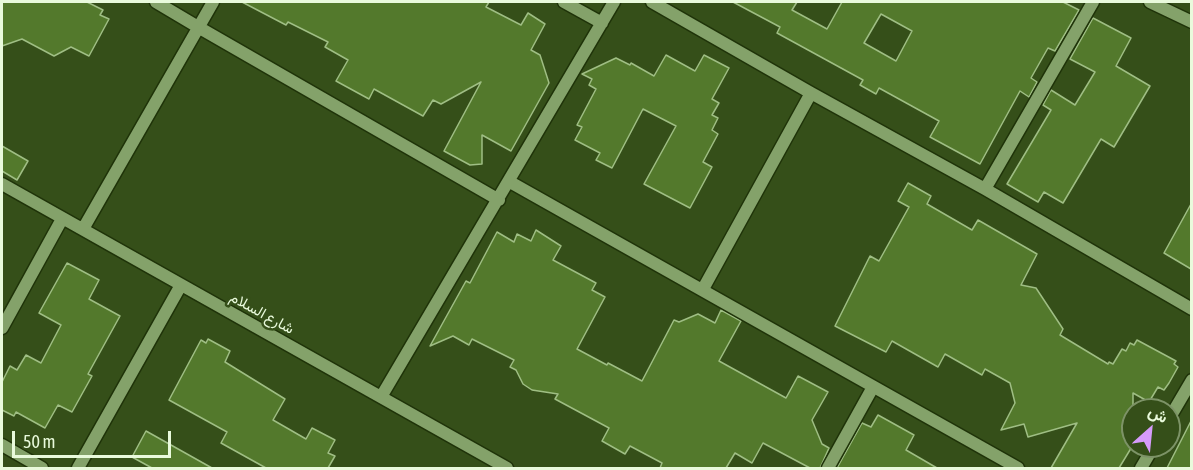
<!DOCTYPE html>
<html>
<head>
<meta charset="utf-8">
<style>
  body { margin:0 }
  #map { position:relative; width:1193px; height:470px; overflow:hidden; background:#354f19; font-family:"Asap Condensed",Vazirmatn,sans-serif }
  canvas { display:block }
  .frame { position:absolute; inset:0; border:3px solid #e9fadc; pointer-events:none }
  .north { position:absolute; left:1121px; top:398px; width:60px; height:60px; box-sizing:border-box; background:#354f19; border:2px solid #7d9367; border-radius:50%; rotate:27deg; font-size:16px; font-weight:700; line-height:24px; text-align:center; color:#e9fadc }
  .north::after { content:''; display:block; margin:auto; width:21px; height:27px; background:#d59bfa; clip-path:polygon(50% 0,100% 100%,50% 72%,0 100%) }
  .scale { position:absolute; left:12px; top:431px; width:159px; height:27px; box-sizing:border-box; border:3px solid #e9fadc; border-top:0; padding-left:8px; font-size:18px; line-height:21px; white-space:nowrap; color:#e9fadc; -webkit-text-stroke:4px #354f19; paint-order:stroke }
</style>
</head>
<body>
<div id="map">
<canvas width="1193" height="470"></canvas>
<div class="frame"></div>
<div class="north">ش</div>
<div class="scale">50 m</div>
</div>
<script>
const context = document.querySelector('canvas').getContext('2d');
context.lineJoin = 'round';
function fillPath(path, color) { context.fillStyle = color; context.fill(path, 'evenodd'); }
const shape = rows => new Path2D(rows.map(r => 'M' + r).join(''));
function trace(path, color, width, dash) { context.strokeStyle = color; context.lineWidth = width; context.lineCap = dash ? 'butt' : 'round'; context.setLineDash(dash || []); context.stroke(path); }
function write(font, color, halo, rows, align = 'center') {
  context.font = font + ' "Asap Condensed",Vazirmatn,sans-serif'; context.lineWidth = 5; context.setLineDash([]); context.textBaseline = 'middle'; context.strokeStyle = halo; context.fillStyle = color; for (const [text, x, y, turn = 0] of rows) {
    context.save(); context.translate(x, y); context.rotate((+turn || 0) * Math.PI / 180); context.textAlign = isNaN(turn) ? turn : align; if (halo) context.strokeText(text, 0, 0); context.fillText(text, 0, 0); context.restore();
  }
}
const building = shape([
  [2,2,87,2,103,10,100,15,109,19,89,56,71,47,54,56,22,39,2,46,2,2],
  [242,2,489,2,486,7,521,25,528,13,545,24,531,50,540,55,549,83,511,151,482,135,482,164,470,165,444,151,481,82,441,104,433,100,423,116,374,89,369,99,336,81,348,60,325,47,328,42,288,22,286,25,242,2],
  [733,2,797,2,792,10,827,29,842,2,1063,2,1079,10,1055,51,1048,48,1031,78,1037,82,1029,97,1020,91,980,164,930,137,939,121,879,88,876,94,860,85,863,80,777,33,780,27,733,2],
  [881,14,912,31,896,61,864,43,881,14],
  [1093,18,1131,38,1116,66,1150,86,1114,147,1101,139,1063,203,1044,192,1038,202,1007,184,1051,110,1043,105,1051,90,1075,105,1095,72,1070,59,1093,18],
  [666,55,695,71,704,55,729,68,712,99,719,103,712,115,718,118,712,130,718,134,703,162,712,167,690,208,644,184,676,126,643,109,612,168,596,160,600,153,575,140,582,127,577,125,596,89,589,85,592,79,582,74,616,58,630,65,631,63,654,76,666,55],
  [2,146,28,161,17,180,2,171,2,146],
  [908,183,931,196,927,204,972,230,978,220,1037,254,1021,285,1036,288,1063,329,1060,335,1108,364,1109,362,1113,364,1122,349,1126,351,1130,343,1134,345,1137,340,1176,361,1174,364,1178,367,1169,383,1164,390,1158,387,1149,402,1133,393,1133,445,1119,468,1051,468,1077,423,1028,437,1024,424,1001,430,1015,403,1010,383,985,369,982,375,945,354,938,367,892,341,886,352,835,326,870,256,879,261,909,207,898,201,908,183],
  [1191,204,1191,269,1164,253,1191,204],
  [536,230,561,246,553,260,596,283,592,290,605,297,577,349,607,365,608,363,642,381,674,320,679,322,698,314,715,323,721,310,741,321,719,361,786,398,798,376,828,392,812,420,822,444,829,448,820,468,810,468,763,443,752,463,735,453,726,468,660,468,662,463,630,446,625,454,602,441,609,428,555,399,558,394,532,390,523,384,516,370,510,367,514,360,472,339,469,345,453,336,430,346,466,281,470,283,497,232,514,242,517,234,531,241,536,230],
  [67,263,99,280,89,299,120,316,88,374,92,376,72,412,58,405,45,428,16,412,14,416,2,410,2,382,10,366,17,370,26,355,41,363,61,325,39,313,67,263],
  [208,339,230,351,225,362,285,399,273,420,306,439,312,428,335,440,328,453,335,456,328,468,266,468,221,443,227,432,169,400,201,340,206,343,208,339],
  [878,415,914,435,906,450,937,468,837,468,862,423,871,427,878,415],
  [1191,421,1191,468,1167,468,1191,421],
  [146,431,212,468,152,468,132,457,146,431]
]);
fillPath(building, '#53792c');
trace(building, '#9fbe84', 1.5);
const minor = shape([
  [156,2,198,27,499,200],
  [564,2,602,23],
  [652,2,811,93,985,189,1192,309],
  [1150,2,1192,22],
  [510,182,1018,468],
  [2,184,507,468],
  [985,189,1093,2],
  [83,229,213,2],
  [703,289,811,93],
  [2,328,62,219],
  [381,397,614,2],
  [1169,419,1192,380],
  [2,445,42,468],
  [78,468,181,285],
  [828,468,873,387],
  [1141,468,1154,446]
]);
trace(minor, '#1f3309', 15);
trace(minor, '#84a26a', 12);
write('15px', '#e9fadc', '#354f19', [
  ["شارع السلام",262,313,29]
]);
</script>
</body>
</html>
